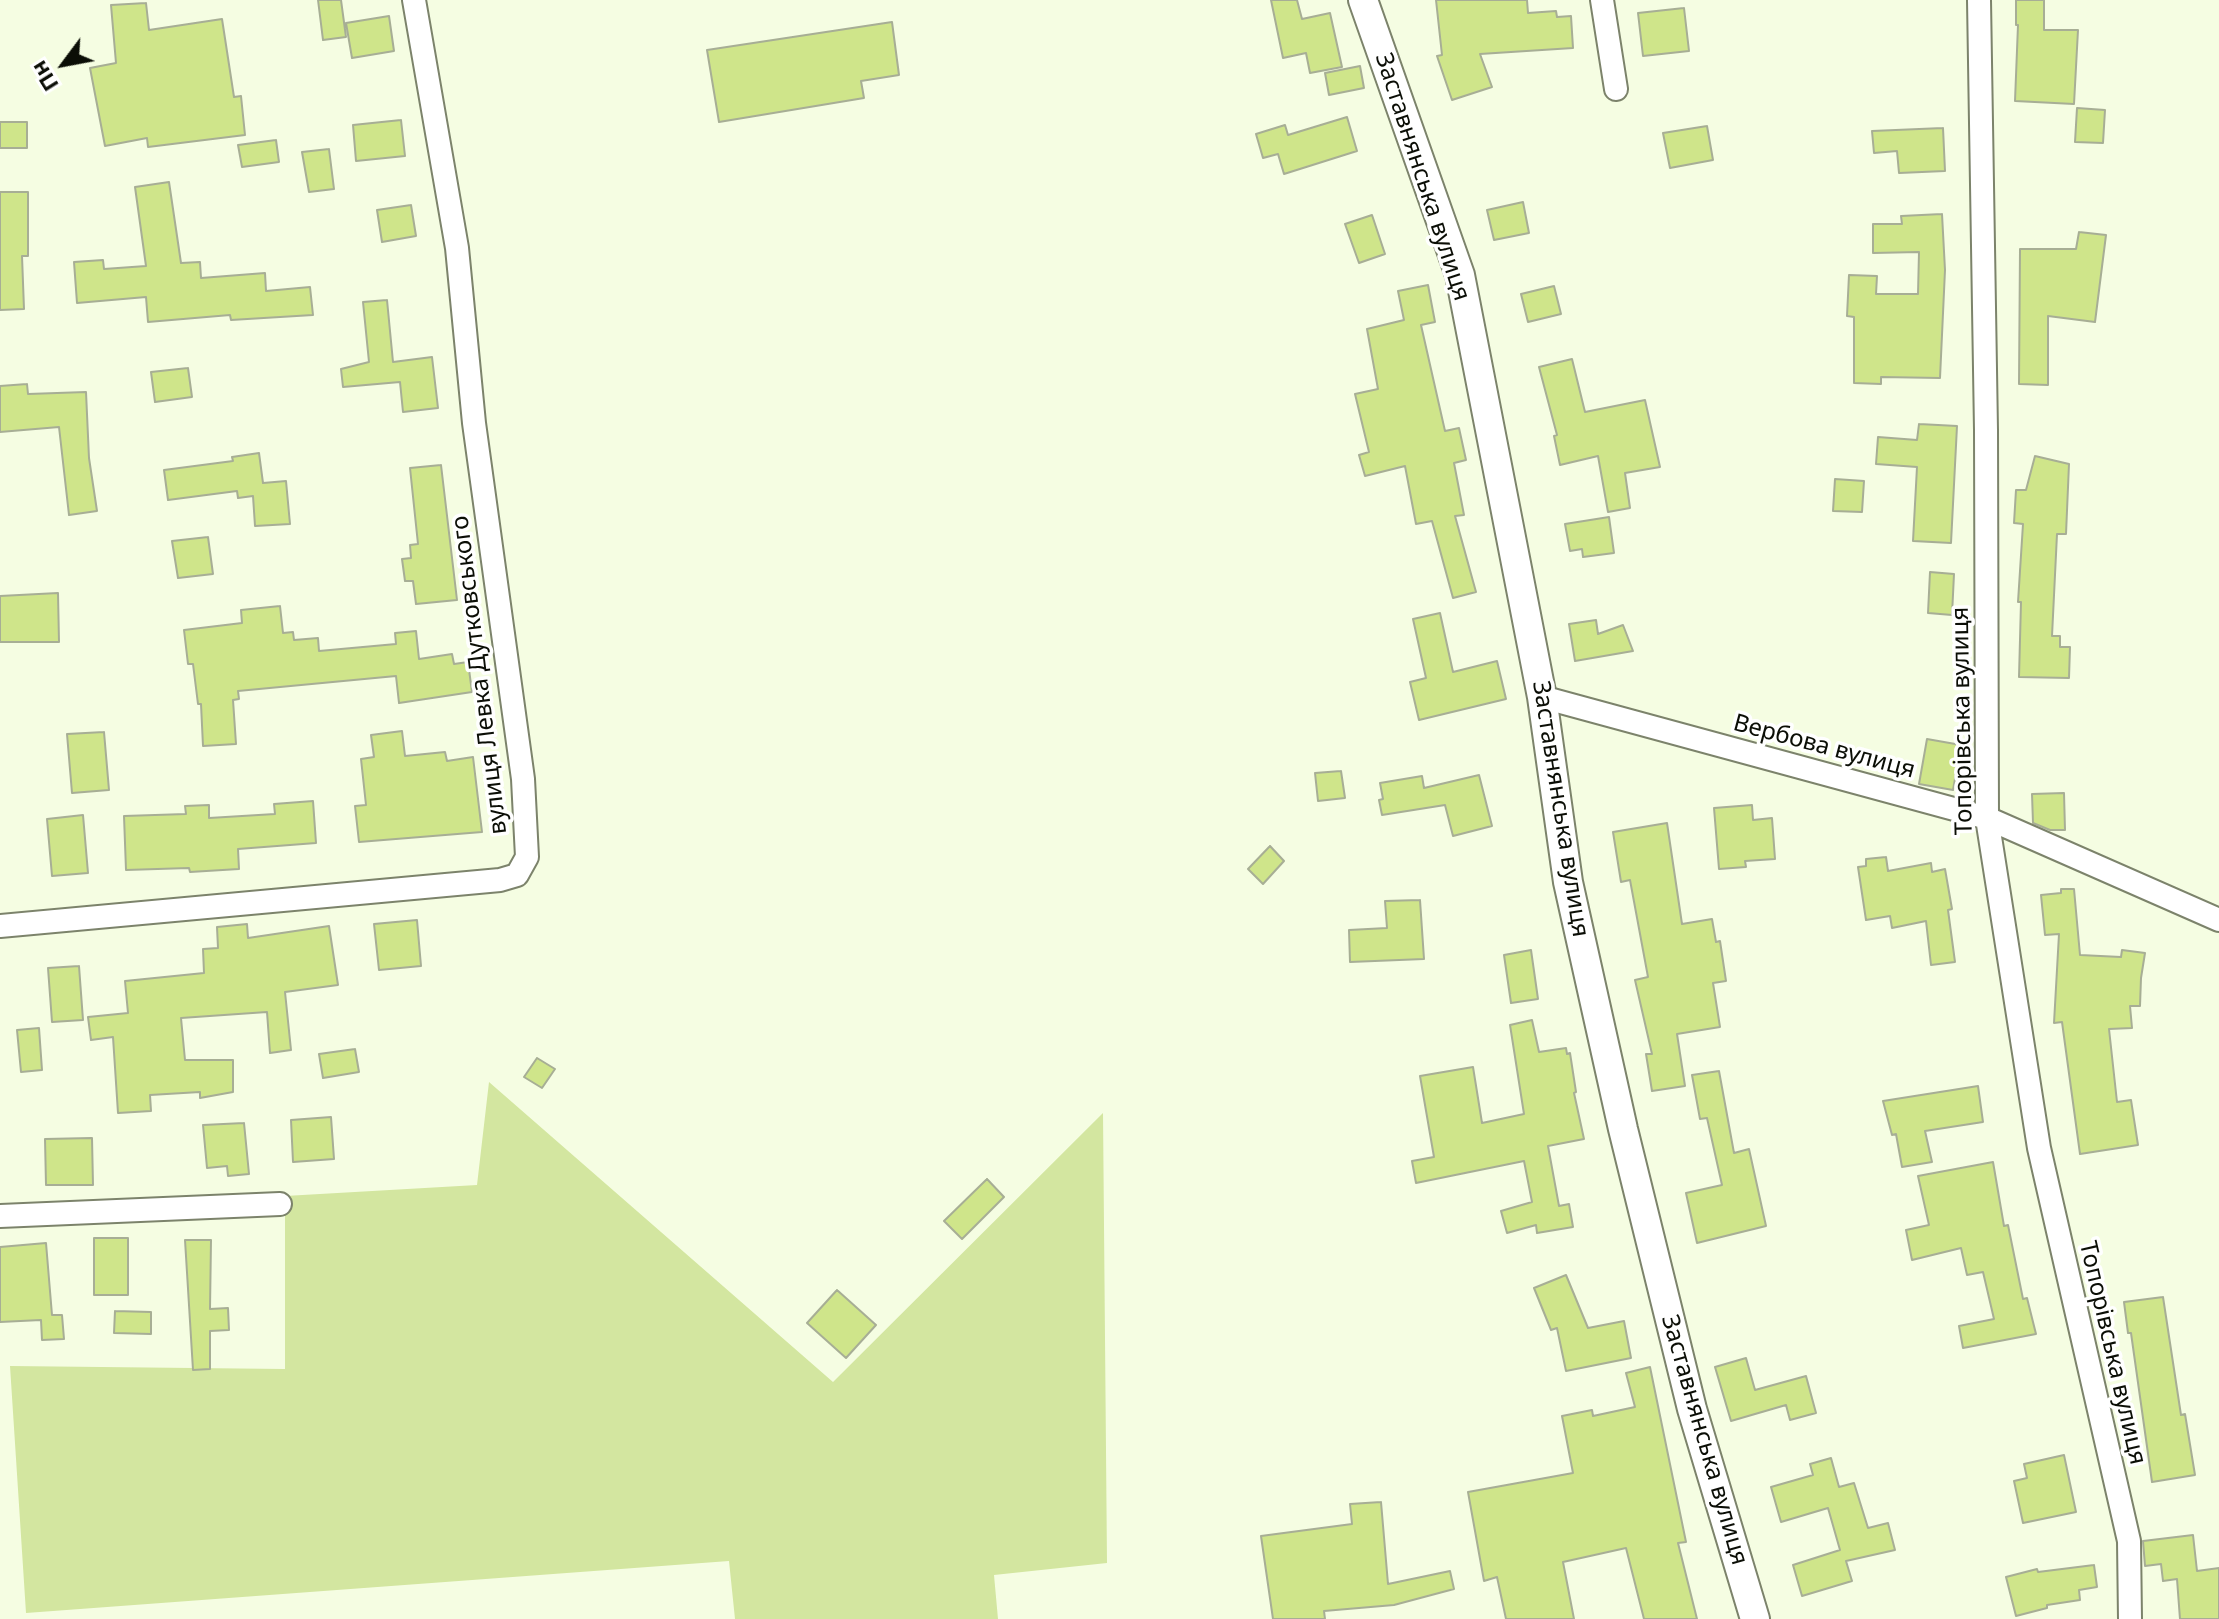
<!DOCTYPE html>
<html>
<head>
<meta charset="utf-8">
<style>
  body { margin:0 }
  #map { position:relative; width:2219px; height:1619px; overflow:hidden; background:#f5fde2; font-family:"Noto Sans",sans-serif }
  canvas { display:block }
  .north { position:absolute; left:24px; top:24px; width:80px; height:80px; -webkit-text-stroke:6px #fff; paint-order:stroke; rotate:238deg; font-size:22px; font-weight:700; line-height:32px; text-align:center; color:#0b0e06 }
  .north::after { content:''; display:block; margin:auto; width:28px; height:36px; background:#0b0e06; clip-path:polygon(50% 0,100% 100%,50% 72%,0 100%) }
</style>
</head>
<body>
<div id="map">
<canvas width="2219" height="1619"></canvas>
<div class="north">Пн</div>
</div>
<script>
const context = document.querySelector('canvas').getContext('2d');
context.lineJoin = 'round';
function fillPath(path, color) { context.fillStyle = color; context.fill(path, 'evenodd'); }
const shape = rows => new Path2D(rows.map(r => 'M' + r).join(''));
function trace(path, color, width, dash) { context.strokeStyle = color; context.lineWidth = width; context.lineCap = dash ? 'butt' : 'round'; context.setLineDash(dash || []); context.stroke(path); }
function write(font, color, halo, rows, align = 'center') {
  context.font = font + ' "Noto Sans",sans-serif'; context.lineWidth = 7; context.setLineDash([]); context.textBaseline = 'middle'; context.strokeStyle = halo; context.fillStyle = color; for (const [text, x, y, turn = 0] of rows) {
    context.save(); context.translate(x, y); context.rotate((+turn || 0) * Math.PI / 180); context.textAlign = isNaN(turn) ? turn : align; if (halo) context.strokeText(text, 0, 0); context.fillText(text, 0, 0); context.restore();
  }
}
fillPath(shape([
  [489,1082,833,1382,1103,1113,1107,1563,994,1575,998,1619,735,1619,729,1561,26,1613,10,1366,285,1369,285,1196,477,1185]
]), '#d3e6a0');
const building = shape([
  [318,0,341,0,346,37,323,40,318,0],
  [1271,0,1297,0,1302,19,1330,13,1342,67,1310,73,1306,53,1283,58,1271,0],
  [1436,0,1527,0,1528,13,1556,11,1557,17,1571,16,1573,48,1480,54,1492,87,1452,100,1437,56,1442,55,1436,0],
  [2016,0,2044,0,2044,30,2078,30,2074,104,2015,101,2018,25,2016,25,2016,0],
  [146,3,149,30,222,19,234,97,241,96,245,135,148,147,147,138,105,146,90,68,116,63,111,5,146,3],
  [1684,8,1689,51,1643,56,1638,13,1684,8],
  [389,16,394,51,352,58,346,23,389,16],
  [892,22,899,75,861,81,864,98,719,122,707,50,892,22],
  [1360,66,1364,88,1329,95,1325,73,1360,66],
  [2077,108,2105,110,2103,143,2075,142,2077,108],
  [1347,117,1357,151,1284,174,1278,154,1263,158,1256,134,1285,125,1288,135,1347,117],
  [401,120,405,156,356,161,353,125,401,120],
  [0,122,27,122,27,148,0,148,0,122],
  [1707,126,1713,160,1670,168,1663,133,1707,126],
  [1943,128,1945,171,1899,173,1897,151,1874,153,1872,131,1943,128],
  [276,140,279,162,242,167,238,145,276,140],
  [329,149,334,189,309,192,302,152,329,149],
  [169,182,181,263,200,262,201,278,265,273,266,291,310,287,313,315,231,320,230,315,148,322,146,297,77,303,74,262,103,260,104,269,146,266,135,187,169,182],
  [0,192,28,192,28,256,22,256,24,309,0,310,0,192],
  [1523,202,1529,233,1494,240,1487,210,1523,202],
  [411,205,416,236,382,242,377,210,411,205],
  [1942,214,1945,270,1940,378,1881,377,1881,384,1854,383,1854,317,1847,316,1849,275,1877,276,1876,294,1918,294,1919,252,1873,253,1873,224,1902,224,1901,216,1942,214],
  [1372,215,1385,254,1359,263,1345,224,1372,215],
  [2079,232,2106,235,2095,322,2048,316,2048,385,2019,384,2020,249,2076,249,2079,232],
  [1428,285,1435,322,1421,325,1445,431,1459,428,1466,460,1454,463,1464,515,1455,516,1476,592,1453,598,1432,521,1416,524,1405,466,1365,476,1359,455,1369,452,1355,394,1378,389,1367,329,1404,320,1398,291,1428,285],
  [1554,286,1561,314,1528,322,1521,294,1554,286],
  [387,300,393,362,432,357,438,408,403,412,400,382,343,387,341,369,369,362,363,302,387,300],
  [1572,359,1585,412,1645,400,1660,467,1625,473,1630,508,1608,512,1598,456,1560,465,1554,436,1557,435,1539,367,1572,359],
  [188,368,192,397,155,402,151,372,188,368],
  [27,384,28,394,86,392,89,458,97,511,69,515,59,427,0,432,0,386,27,384],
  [1919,424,1957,426,1951,543,1913,541,1917,467,1876,464,1878,437,1917,440,1919,424],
  [259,453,263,483,286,481,290,524,255,526,253,496,238,498,237,491,168,500,164,470,233,461,232,457,259,453],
  [2035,456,2069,464,2066,534,2057,534,2052,636,2060,636,2060,647,2070,647,2069,678,2019,677,2021,602,2018,602,2023,524,2014,523,2016,490,2026,490,2035,456],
  [441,465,457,600,416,604,413,581,405,581,402,559,411,558,410,545,418,544,410,468,441,465],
  [1835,479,1864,481,1862,512,1833,511,1835,479],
  [1609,517,1614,553,1583,557,1582,549,1570,551,1565,524,1609,517],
  [208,537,213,574,178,578,172,541,208,537],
  [1930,572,1954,574,1952,615,1928,613,1930,572],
  [58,593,59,642,0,642,0,596,58,593],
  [280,606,283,633,293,632,294,640,318,638,319,651,396,644,395,633,416,631,419,659,452,654,454,664,468,662,472,692,399,703,396,676,238,691,239,699,233,700,236,744,203,746,201,704,198,704,193,664,188,664,184,630,242,623,241,610,280,606],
  [1440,613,1453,672,1497,661,1506,699,1419,720,1410,682,1426,678,1413,619,1440,613],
  [1596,620,1598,634,1623,625,1633,651,1575,661,1569,624,1596,620],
  [402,731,405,756,445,752,447,761,473,757,482,832,359,842,355,806,366,805,361,759,374,757,371,735,402,731],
  [104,732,109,790,72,793,67,734,104,732],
  [1927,739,1961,745,1953,790,1919,784,1927,739],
  [1341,771,1345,798,1318,801,1315,773,1341,771],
  [1479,775,1492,826,1453,836,1445,805,1382,815,1379,800,1383,799,1380,783,1422,776,1424,788,1479,775],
  [2064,793,2065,830,2050,830,2033,823,2032,794,2064,793],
  [313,801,316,843,238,849,239,869,190,872,189,868,126,870,124,816,186,814,185,806,209,805,209,818,275,814,274,804,313,801],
  [1752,805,1753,820,1772,818,1775,859,1745,861,1746,867,1719,869,1714,808,1752,805],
  [83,815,88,873,52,876,47,819,83,815],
  [1667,823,1682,924,1712,919,1716,942,1720,941,1726,981,1713,983,1720,1027,1677,1034,1685,1086,1652,1091,1646,1054,1652,1054,1635,980,1648,977,1630,880,1621,882,1613,832,1667,823],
  [1270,846,1284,861,1263,884,1248,869,1270,846],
  [1886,857,1888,871,1931,863,1932,872,1945,869,1952,909,1948,910,1955,962,1931,965,1926,921,1892,928,1890,916,1866,920,1858,867,1866,866,1866,859,1886,857],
  [2061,889,2074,889,2080,955,2121,957,2122,950,2145,953,2141,978,2140,1006,2130,1006,2132,1028,2109,1029,2117,1102,2131,1100,2138,1145,2080,1154,2062,1022,2054,1023,2059,934,2045,935,2041,895,2061,893,2061,889],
  [1420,900,1424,959,1350,962,1349,930,1387,928,1385,901,1420,900],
  [417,920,421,966,379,970,374,924,417,920],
  [247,924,248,938,329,926,338,985,285,992,291,1050,270,1053,267,1012,181,1018,185,1060,233,1060,233,1092,200,1098,200,1092,150,1095,151,1111,118,1113,113,1037,91,1040,88,1017,128,1013,125,981,204,973,203,949,218,948,217,927,247,924],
  [1531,950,1538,999,1511,1003,1504,955,1531,950],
  [79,966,83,1020,52,1022,48,968,79,966],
  [1532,1020,1539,1052,1566,1048,1567,1054,1570,1053,1576,1092,1574,1093,1584,1139,1548,1146,1559,1206,1569,1204,1573,1227,1537,1233,1536,1225,1507,1233,1501,1211,1532,1202,1524,1161,1416,1183,1412,1161,1434,1157,1420,1076,1473,1067,1482,1123,1524,1114,1510,1025,1532,1020],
  [39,1028,42,1070,21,1072,17,1030,39,1028],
  [355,1049,359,1072,323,1078,319,1054,355,1049],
  [537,1058,555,1069,542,1088,524,1077,537,1058],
  [1719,1071,1734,1153,1749,1149,1766,1226,1697,1243,1686,1193,1722,1185,1707,1118,1700,1119,1692,1075,1719,1071],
  [1978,1086,1983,1122,1925,1131,1932,1162,1902,1167,1896,1134,1892,1135,1883,1101,1978,1086],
  [331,1117,334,1159,293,1162,291,1120,331,1117],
  [244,1123,249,1174,228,1176,227,1166,207,1168,203,1125,244,1123],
  [92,1138,93,1185,46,1185,45,1139,92,1138],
  [1993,1162,2004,1226,2008,1225,2023,1299,2027,1298,2036,1334,1963,1348,1959,1326,1994,1319,1983,1272,1967,1275,1961,1248,1912,1260,1906,1230,1929,1225,1918,1176,1993,1162],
  [987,1179,1004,1197,962,1239,944,1221,987,1179],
  [94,1238,128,1238,128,1295,94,1295,94,1238],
  [185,1240,211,1240,210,1309,228,1308,229,1330,210,1331,210,1369,193,1370,185,1240],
  [46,1243,52,1315,62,1315,64,1339,42,1340,41,1320,0,1322,0,1247,46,1243],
  [1566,1275,1588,1328,1624,1321,1631,1358,1566,1371,1557,1328,1551,1330,1534,1288,1566,1275],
  [837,1290,876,1325,846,1358,807,1323,837,1290],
  [2163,1297,2181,1415,2185,1414,2195,1475,2152,1482,2131,1333,2128,1333,2124,1302,2163,1297],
  [115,1311,151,1312,151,1334,114,1333,115,1311],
  [1746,1358,1755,1390,1806,1376,1816,1413,1790,1420,1786,1405,1731,1421,1715,1367,1746,1358],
  [1650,1367,1686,1542,1678,1543,1697,1619,1644,1619,1626,1548,1563,1562,1574,1619,1506,1619,1497,1577,1484,1581,1468,1492,1573,1473,1562,1416,1592,1410,1593,1416,1635,1407,1626,1373,1650,1367],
  [2064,1455,2076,1512,2023,1523,2014,1481,2027,1478,2024,1464,2064,1455],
  [1831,1458,1839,1487,1854,1483,1868,1528,1888,1523,1895,1550,1846,1561,1852,1581,1802,1596,1793,1565,1840,1550,1828,1508,1781,1522,1771,1487,1813,1475,1810,1464,1831,1458],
  [1381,1502,1388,1584,1450,1571,1454,1589,1394,1605,1324,1611,1325,1619,1273,1619,1261,1536,1352,1524,1350,1504,1381,1502],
  [2193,1535,2197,1571,2219,1568,2219,1619,2180,1619,2177,1579,2163,1581,2161,1564,2145,1566,2143,1541,2193,1535],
  [2094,1565,2097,1587,2079,1590,2080,1600,2047,1605,2047,1608,2016,1616,2006,1577,2037,1569,2038,1572,2094,1565]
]);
fillPath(building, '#cfe58a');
trace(building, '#a7ae95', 2);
const minor = shape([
  [1602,0,1616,89],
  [1979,0,1986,430,1987,818,2039,1148,2129,1541,2130,1619],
  [1542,697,1987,818,2219,920],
  [0,926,500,880,517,875,527,857,523,779,474,423,457,248,414,0],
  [0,1216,280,1204]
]);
const tertiary = shape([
  [1363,0,1460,275,1542,697,1568,882,1623,1129,1692,1409,1755,1619]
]);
trace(minor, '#7c836b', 26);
trace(tertiary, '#7c836b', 32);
trace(minor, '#fff', 22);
trace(tertiary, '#fff', 28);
write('24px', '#0b0e06', '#fff', [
  ["Заставнянська вулиця",1422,177,72],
  ["вулиця Левка Дутковського",480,675,-97],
  ["Топорівська вулиця",1963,721,-91],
  ["Вербова вулиця",1824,747,15],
  ["Заставнянська вулиця",1560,809,81],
  ["Топорівська вулиця",2112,1353,77],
  ["Заставнянська вулиця",1704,1440,74]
]);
</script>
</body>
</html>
